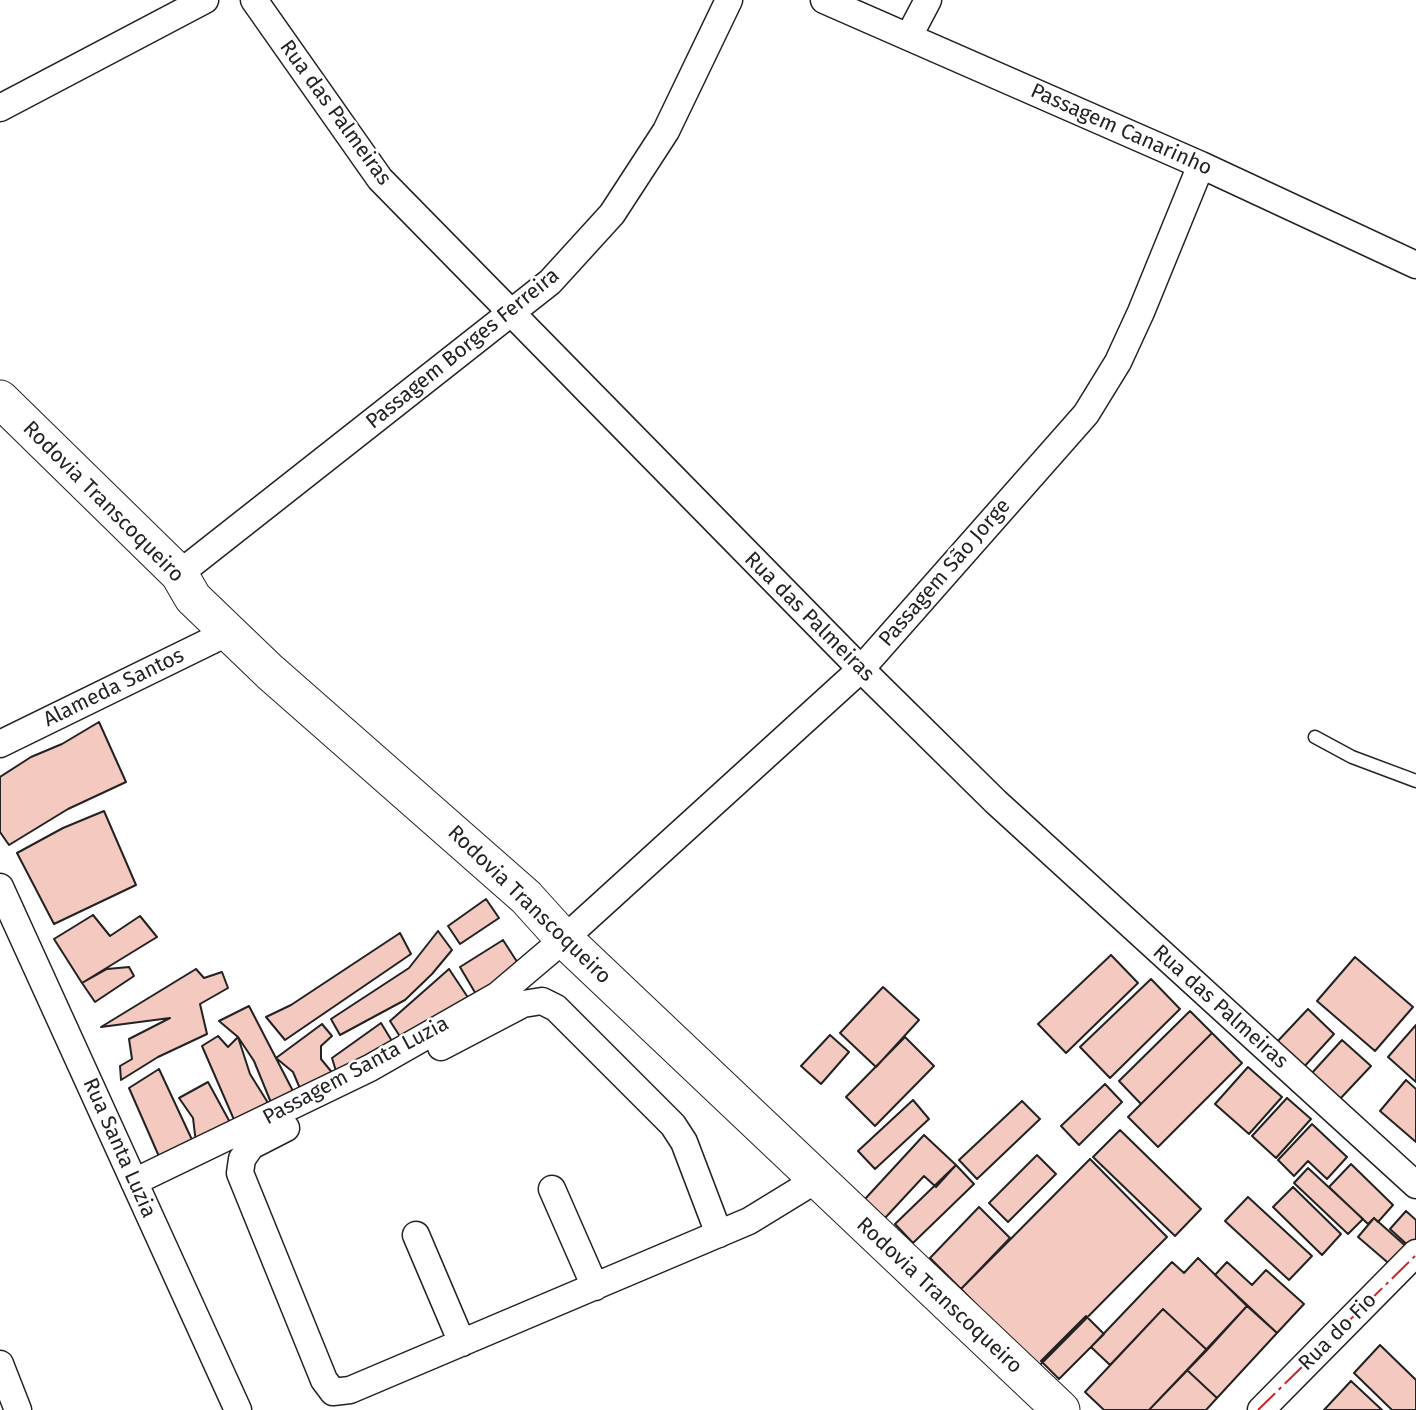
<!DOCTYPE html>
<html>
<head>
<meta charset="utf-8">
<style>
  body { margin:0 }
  canvas { display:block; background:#fff }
</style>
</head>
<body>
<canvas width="1416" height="1410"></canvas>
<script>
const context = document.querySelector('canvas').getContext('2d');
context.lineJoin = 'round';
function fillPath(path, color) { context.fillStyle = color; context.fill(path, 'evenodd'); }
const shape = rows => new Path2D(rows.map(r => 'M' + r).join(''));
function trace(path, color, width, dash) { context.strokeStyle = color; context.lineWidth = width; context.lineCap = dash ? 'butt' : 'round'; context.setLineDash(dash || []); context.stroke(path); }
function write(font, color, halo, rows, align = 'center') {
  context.font = font + ' "Fira Sans",sans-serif'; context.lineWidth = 5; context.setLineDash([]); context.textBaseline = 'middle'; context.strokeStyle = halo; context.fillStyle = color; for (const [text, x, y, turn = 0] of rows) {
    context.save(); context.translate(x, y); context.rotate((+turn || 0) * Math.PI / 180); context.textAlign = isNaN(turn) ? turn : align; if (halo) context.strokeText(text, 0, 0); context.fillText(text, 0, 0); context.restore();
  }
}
const building = shape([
  [99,722,126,782,68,809,9,845,0,832,0,777,31,757,62,744,99,722],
  [104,811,136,885,54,924,17,853,63,828,104,811],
  [486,899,499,918,460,944,448,926,486,899],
  [93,915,110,936,140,916,157,937,82,983,54,939,93,915],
  [438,931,452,950,432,974,405,1000,340,1035,331,1019,409,968,438,931],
  [400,933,411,954,285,1040,266,1017,291,1005,400,933],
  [503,940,523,971,480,1001,460,967,503,940],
  [1111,955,1138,983,1066,1053,1038,1024,1111,955],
  [1355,957,1413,1007,1375,1051,1317,1001,1355,957],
  [129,967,134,976,95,1002,82,983,107,969,129,967],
  [196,969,204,978,222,972,228,988,200,1004,207,1034,158,1057,121,1080,120,1066,132,1059,129,1039,170,1018,101,1027,196,969],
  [449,969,471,1002,401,1038,390,1021,449,969],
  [1151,979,1180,1009,1110,1078,1080,1047,1151,979],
  [883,987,919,1020,876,1067,840,1033,883,987],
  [249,1006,294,1093,272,1105,254,1061,238,1037,219,1021,249,1006],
  [1308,1009,1334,1034,1303,1068,1276,1043,1308,1009],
  [1190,1011,1212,1033,1141,1104,1119,1081,1190,1011],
  [381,1023,398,1051,339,1081,332,1058,381,1023],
  [322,1024,332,1036,321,1046,321,1059,339,1081,301,1091,293,1072,276,1058,322,1024],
  [1416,1025,1416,1082,1388,1057,1416,1025],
  [1212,1033,1242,1063,1158,1147,1128,1117,1212,1033],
  [830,1035,849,1052,821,1084,801,1066,830,1035],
  [218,1036,228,1047,238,1037,250,1074,270,1106,235,1122,202,1046,218,1036],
  [905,1037,934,1066,875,1126,846,1097,905,1037],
  [1342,1040,1371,1066,1339,1100,1311,1074,1342,1040],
  [1248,1067,1282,1097,1249,1134,1215,1104,1248,1067],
  [159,1069,194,1144,161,1161,129,1088,159,1069],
  [1406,1080,1416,1089,1416,1142,1380,1111,1406,1080],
  [208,1082,232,1126,196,1143,193,1118,179,1098,208,1082],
  [1105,1084,1122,1102,1079,1145,1061,1126,1105,1084],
  [1287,1098,1311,1119,1276,1158,1252,1136,1287,1098],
  [913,1100,929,1119,875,1169,858,1151,913,1100],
  [1022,1101,1040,1119,977,1179,959,1160,1022,1101],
  [1312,1124,1347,1157,1327,1179,1308,1161,1294,1176,1278,1160,1312,1124],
  [1120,1130,1201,1209,1175,1236,1093,1157,1120,1130],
  [924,1135,956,1165,936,1187,924,1176,885,1218,865,1199,924,1135],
  [1037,1155,1056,1174,1008,1222,989,1203,1037,1155],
  [1090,1159,1167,1237,1038,1367,961,1289,1090,1159],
  [1351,1164,1393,1205,1378,1222,1374,1218,1368,1224,1329,1187,1351,1164],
  [956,1165,974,1184,913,1243,895,1224,956,1165],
  [1308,1168,1363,1219,1348,1234,1294,1183,1308,1168],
  [1293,1187,1341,1234,1322,1255,1273,1207,1293,1187],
  [1248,1197,1312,1256,1289,1280,1225,1221,1248,1197],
  [979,1207,1010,1238,961,1289,930,1258,979,1207],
  [1406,1211,1416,1220,1416,1244,1412,1249,1390,1229,1406,1211],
  [1374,1218,1409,1249,1393,1267,1358,1237,1374,1218],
  [1198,1258,1247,1306,1207,1350,1163,1309,1110,1365,1091,1347,1172,1262,1184,1273,1198,1258],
  [1227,1262,1252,1285,1266,1270,1304,1304,1277,1333,1215,1275,1227,1262],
  [1247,1306,1277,1333,1217,1398,1187,1370,1247,1306],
  [1163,1309,1207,1350,1149,1410,1104,1410,1085,1392,1163,1309],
  [1086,1316,1104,1334,1059,1379,1041,1361,1086,1316],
  [1380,1345,1416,1380,1416,1410,1392,1410,1354,1373,1380,1345],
  [1187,1370,1217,1398,1206,1410,1149,1410,1187,1370],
  [1351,1381,1382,1410,1324,1410,1351,1381]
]);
fillPath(building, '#f3c9c0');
trace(building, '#222', 2);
const lane = shape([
  [1315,737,1352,757,1416,781]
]);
const street = shape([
  [254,0,380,179,861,669,996,802,1416,1185],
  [824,0,1201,165,1416,265],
  [909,36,928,0],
  [0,108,205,0],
  [179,574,550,282,612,214,666,131,729,0],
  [0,744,229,632],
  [0,887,238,1410],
  [441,1047,523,1004,542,1001,556,1008,673,1125,684,1142,719,1234],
  [286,1128,251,1146,242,1159,240,1173,324,1380,333,1392,350,1390,749,1221,816,1180],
  [134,1182,370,1068,498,995,564,939,861,669,1086,414,1118,362,1141,312,1201,165],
  [552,1189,595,1287],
  [416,1235,462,1343],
  [0,1364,18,1410],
  [1261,1410,1416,1253]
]);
const secondary = shape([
  [0,399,179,574,193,598,270,672,526,897,564,939,1061,1410]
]);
trace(lane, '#222', 15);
trace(street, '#222', 29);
trace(secondary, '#222', 39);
trace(lane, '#fff', 12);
trace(street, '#fff', 26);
trace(secondary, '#fff', 37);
trace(shape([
  [1258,1410,1416,1255]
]), '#c62828', 2, [24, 5, 3.5, 5]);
write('21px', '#222', '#fff', [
  ["Rua das Palmeiras",335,113,54],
  ["Passagem Canarinho",1121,130,24],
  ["Passagem Borges Ferreira",463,349,-39],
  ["Rodovia Transcoqueiro",103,502,45],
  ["Passagem São Jorge",945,573,-49],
  ["Rua das Palmeiras",809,617,45],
  ["Alameda Santos",114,688,-26],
  ["Rodovia Transcoqueiro",529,905,44],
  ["Rua das Palmeiras",1220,1007,42],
  ["Passagem Santa Luzia",356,1071,-28],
  ["Rua Santa Luzia",119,1148,66],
  ["Rodovia Transcoqueiro",939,1296,43],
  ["Rua do Fio",1338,1332,-45]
]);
</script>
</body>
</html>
